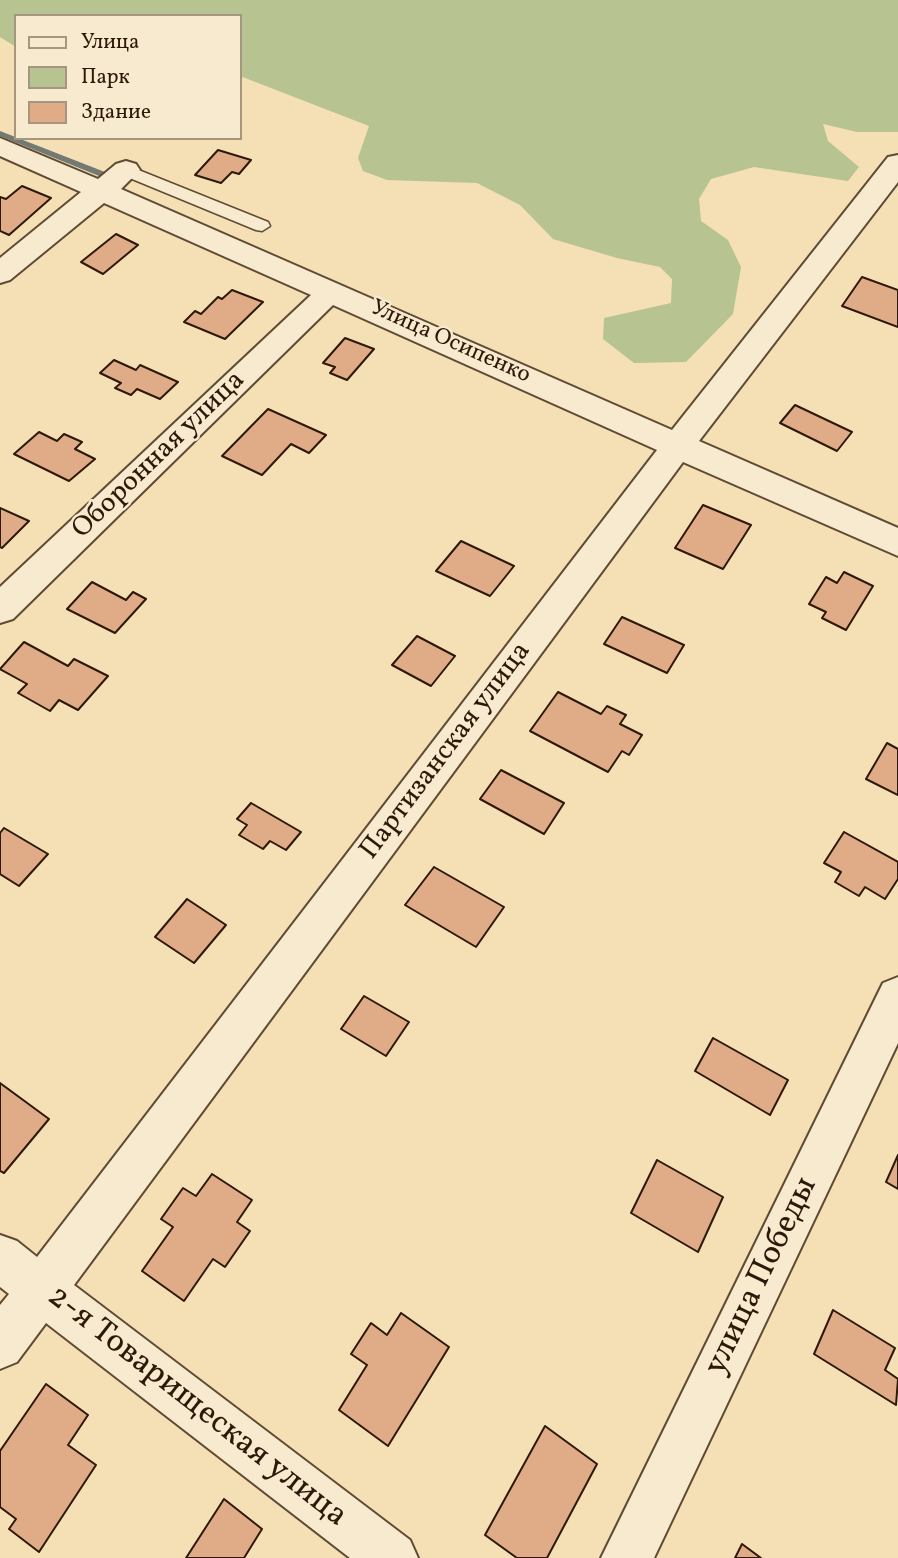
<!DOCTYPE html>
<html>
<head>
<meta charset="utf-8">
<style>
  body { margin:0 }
  #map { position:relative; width:898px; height:1558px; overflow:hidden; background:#f5dfb4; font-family:Vollkorn,serif }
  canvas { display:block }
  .legend { position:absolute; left:14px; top:14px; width:228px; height:126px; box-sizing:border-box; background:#f8eace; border:2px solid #a7967f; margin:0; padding:9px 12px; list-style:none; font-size:21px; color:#2d1809 }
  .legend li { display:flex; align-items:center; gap:14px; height:35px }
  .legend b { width:35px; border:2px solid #a7967f }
</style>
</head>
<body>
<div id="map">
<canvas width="898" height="1558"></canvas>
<ul class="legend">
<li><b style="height:9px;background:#f8eace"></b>Улица</li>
<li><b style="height:19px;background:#b7c391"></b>Парк</li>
<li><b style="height:19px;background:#e0ac87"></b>Здание</li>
</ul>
</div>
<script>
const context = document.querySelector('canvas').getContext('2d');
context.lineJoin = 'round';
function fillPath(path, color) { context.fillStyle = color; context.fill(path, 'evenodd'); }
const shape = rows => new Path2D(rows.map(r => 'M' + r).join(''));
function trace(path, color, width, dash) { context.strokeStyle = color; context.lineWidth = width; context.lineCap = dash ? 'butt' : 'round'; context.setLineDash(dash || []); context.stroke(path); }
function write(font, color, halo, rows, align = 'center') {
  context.font = font + ' Vollkorn,serif'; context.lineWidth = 5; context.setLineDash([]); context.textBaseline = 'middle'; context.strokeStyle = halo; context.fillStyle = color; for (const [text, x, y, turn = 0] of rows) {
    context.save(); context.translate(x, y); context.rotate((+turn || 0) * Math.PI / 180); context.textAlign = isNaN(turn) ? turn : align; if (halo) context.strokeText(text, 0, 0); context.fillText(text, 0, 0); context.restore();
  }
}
fillPath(shape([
  [0,0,898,0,898,132,857,132,823,124,828,141,859,167,848,181,754,167,711,179,699,199,701,221,728,240,741,267,733,314,686,362,634,363,603,339,604,318,671,303,672,279,660,267,617,258,553,239,520,205,477,183,387,180,363,171,358,158,369,126,240,76,240,16,16,16,16,47,0,37]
]), '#b7c391');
fillPath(shape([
  [0,131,110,174,111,176,107,178,104,178,0,136,0,131]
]), '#737973');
const building = shape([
  [218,150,251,160,239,174,232,172,221,183,195,175,218,150],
  [22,186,51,198,9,235,0,231,0,197,6,199,22,186],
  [116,234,138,245,103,274,81,262,116,234],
  [862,277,898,290,898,327,842,306,862,277],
  [232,290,263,302,225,339,184,322,195,311,201,314,218,297,222,299,232,290],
  [345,338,374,349,347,380,330,373,335,367,323,363,345,338],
  [114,360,136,370,140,365,178,382,160,399,137,389,131,395,115,388,121,383,100,373,114,360],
  [795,405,852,432,837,451,780,423,795,405],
  [268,409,326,435,309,453,291,444,262,475,222,456,268,409],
  [39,432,57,441,64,434,82,442,75,449,95,459,69,481,14,454,39,432],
  [703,505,751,525,723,569,675,548,703,505],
  [0,508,29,521,2,548,0,547,0,508],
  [461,541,514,566,490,596,436,571,461,541],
  [844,572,873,586,846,630,822,618,826,612,809,604,826,577,837,583,844,572],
  [92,582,126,600,133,592,146,599,115,633,67,609,92,582],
  [622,617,684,645,667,673,604,644,622,617],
  [417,636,455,656,431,686,392,665,417,636],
  [24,642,68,666,74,659,108,676,78,710,59,700,50,711,18,693,27,684,0,669,24,642],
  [558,692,601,714,607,706,626,715,620,724,642,735,629,755,622,751,608,772,530,731,558,692],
  [887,743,898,749,898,795,866,779,887,743],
  [501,770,564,803,544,834,480,799,501,770],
  [251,803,301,832,286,850,270,841,263,849,239,835,247,825,237,819,251,803],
  [4,828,48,854,19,886,0,874,0,833,4,828],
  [844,832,898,862,898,879,885,899,865,887,859,896,835,882,841,872,824,863,844,832],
  [434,867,504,907,476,947,405,905,434,867],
  [187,899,226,925,194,963,155,937,187,899],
  [364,996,409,1022,386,1056,341,1029,364,996],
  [713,1038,788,1080,770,1115,695,1071,713,1038],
  [0,1083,49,1119,4,1173,0,1171,0,1083],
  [898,1155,898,1189,886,1182,898,1155],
  [657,1160,723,1197,698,1252,631,1213,657,1160],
  [212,1174,252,1200,237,1222,250,1231,225,1267,213,1259,184,1301,142,1271,173,1227,161,1219,183,1188,196,1196,212,1174],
  [833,1310,895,1348,885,1370,898,1379,896,1405,814,1354,833,1310],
  [401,1313,449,1347,388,1446,339,1410,367,1365,351,1354,371,1323,387,1335,401,1313],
  [46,1384,88,1415,68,1445,96,1465,39,1552,9,1529,16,1519,0,1507,0,1451,46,1384],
  [545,1426,597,1464,547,1558,517,1558,485,1535,545,1426],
  [224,1499,262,1529,244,1558,186,1558,224,1499],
  [742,1544,761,1558,735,1558,742,1544]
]);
fillPath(building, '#e0ac87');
trace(building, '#2d1809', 2);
const lane = shape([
  [126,165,268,222,270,226,262,231,256,230,120,174,118,170,120,166,126,165]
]);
const street = shape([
  [0,138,98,179,116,164,126,161,136,164,140,170,121,189,672,430,888,157,898,155,898,182,699,441,898,528,898,556,683,462,74,1285,410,1540,418,1558,350,1558,46,1323,17,1362,0,1369,0,1305,9,1294,0,1287,0,1235,17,1241,37,1257,657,450,333,305,13,619,0,623,0,587,311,295,104,203,10,280,0,283,0,258,81,192,0,156,0,138],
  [898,977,898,1043,654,1558,601,1558,883,983,898,977]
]);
trace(lane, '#5f4a34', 3);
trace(street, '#5f4a34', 4);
fillPath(lane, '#f8eace');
fillPath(street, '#f8eace');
write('23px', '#2d1809', '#f8eace', [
  ["Улица Осипенко",450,343,24]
]);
write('28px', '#2d1809', '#f8eace', [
  ["Оборонная улица",160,456,-44],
  ["Партизанская улица",447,752,-53]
]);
write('33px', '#2d1809', '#f8eace', [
  ["улица Победы",763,1277,-64],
  ["2-я Товарищеская улица",196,1408,38]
]);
</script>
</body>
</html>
